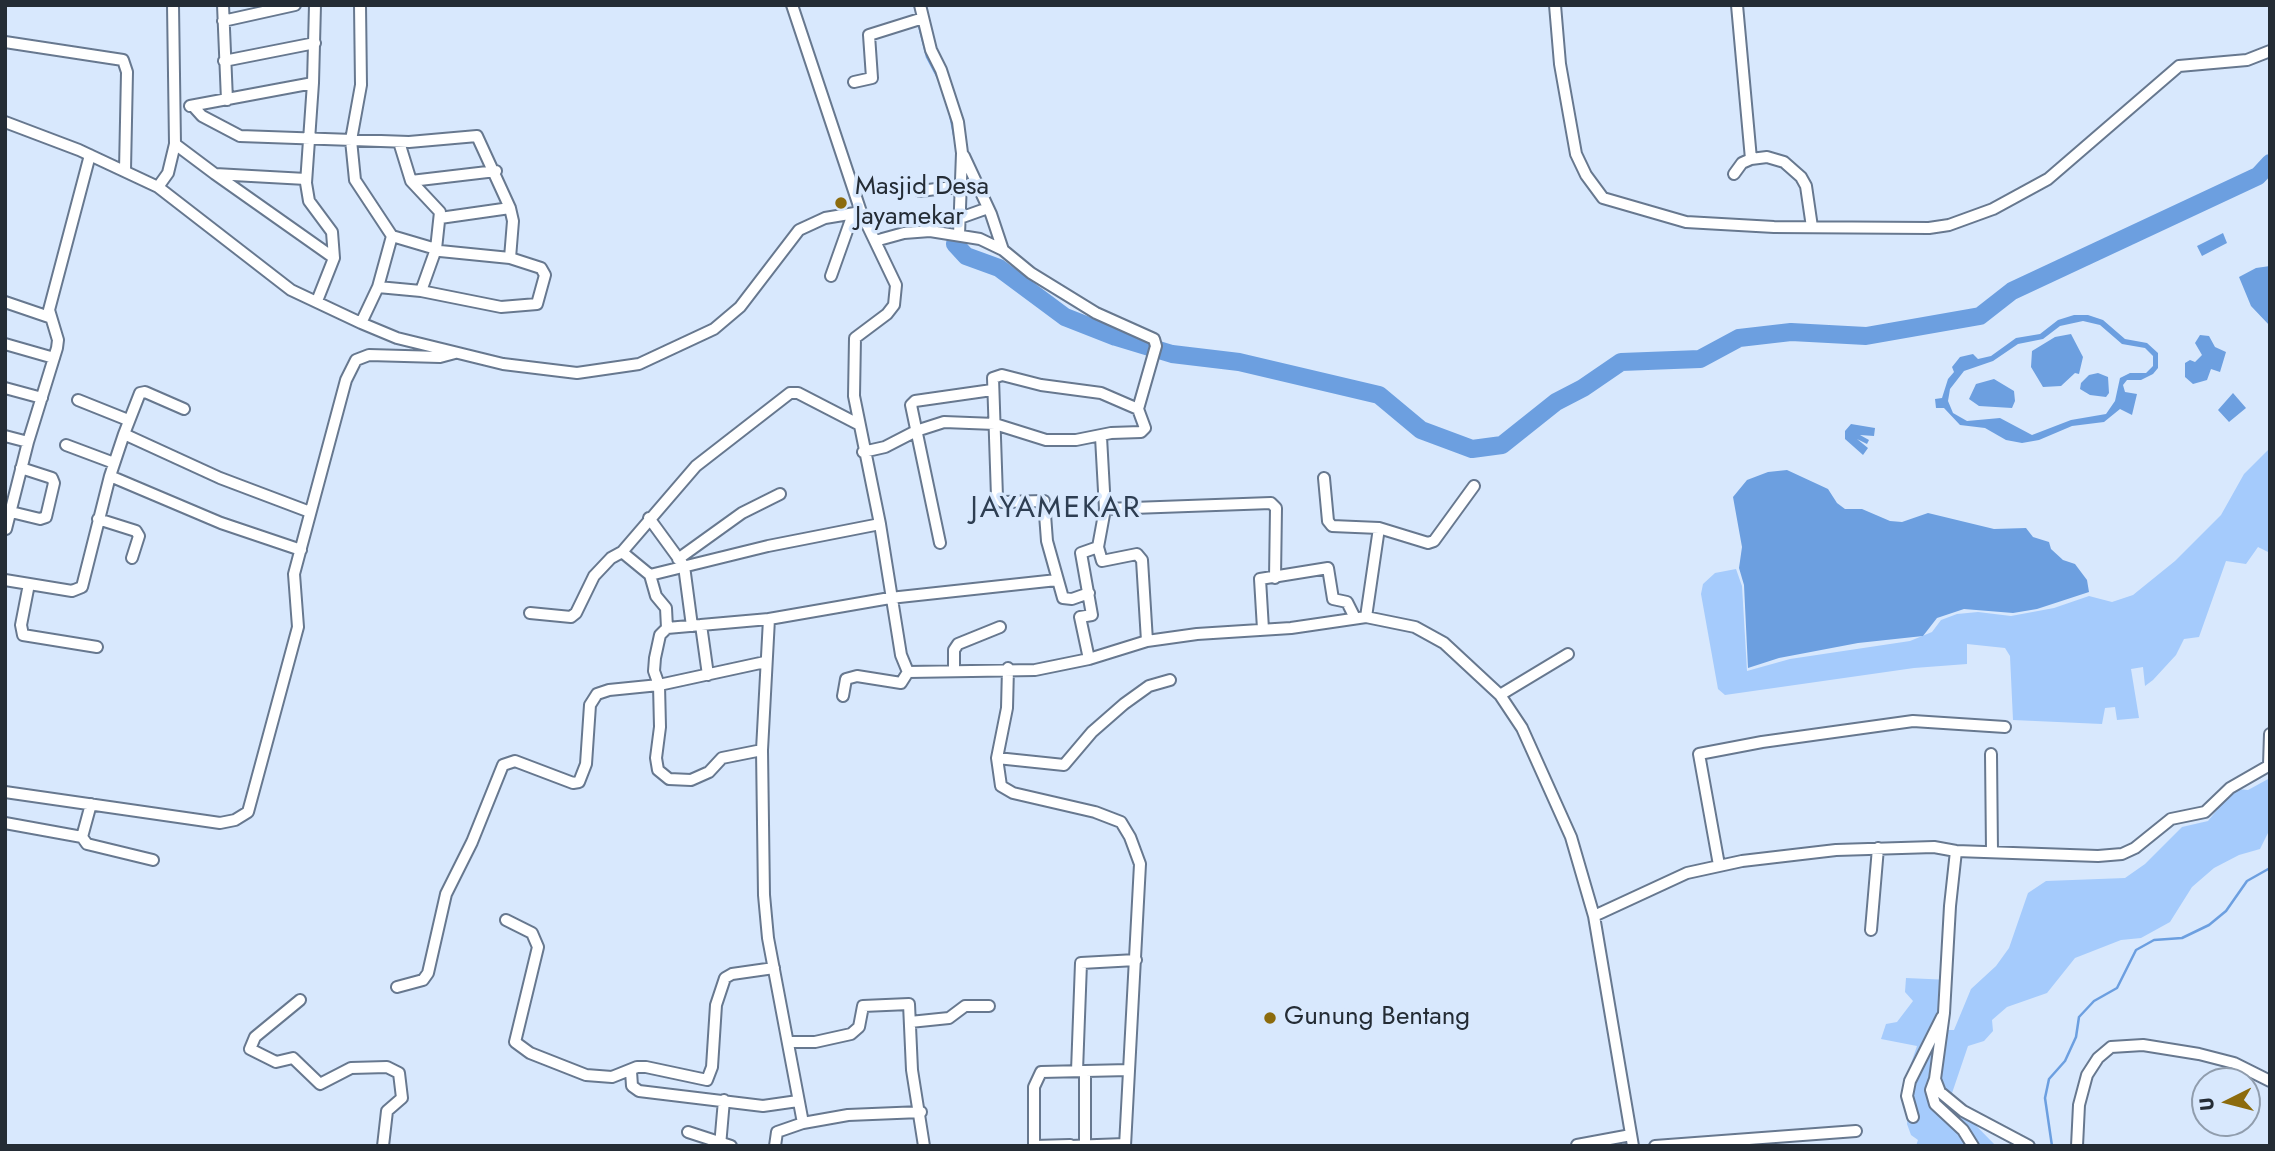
<!DOCTYPE html>
<html>
<head>
<meta charset="utf-8">
<style>
  body { margin:0 }
  #map { position:relative; width:2275px; height:1151px; overflow:hidden; background:#d8e8fd; font-family:Jost,sans-serif }
  canvas { display:block }
  .frame { position:absolute; inset:0; border:7px solid #242c35; pointer-events:none }
  .north { position:absolute; left:2191px; top:1067px; width:70px; height:70px; box-sizing:border-box; background:#d8e8fd; border:2px solid #909dad; border-radius:50%; rotate:264deg; font-size:19px; font-weight:700; line-height:28px; text-align:center; color:#242c35 }
  .north::after { content:''; display:block; margin:auto; width:24px; height:32px; background:#8c6b0d; clip-path:polygon(50% 0,100% 100%,50% 72%,0 100%) }
</style>
</head>
<body>
<div id="map">
<canvas width="2275" height="1151"></canvas>
<div class="frame"></div>
<div class="north">U</div>
</div>
<script>
const context = document.querySelector('canvas').getContext('2d');
context.lineJoin = 'round';
function fillPath(path, color) { context.fillStyle = color; context.fill(path, 'evenodd'); }
const shape = rows => new Path2D(rows.map(r => 'M' + r).join(''));
function trace(path, color, width, dash) { context.strokeStyle = color; context.lineWidth = width; context.lineCap = dash ? 'butt' : 'round'; context.setLineDash(dash || []); context.stroke(path); }
function write(font, color, halo, rows, align = 'center') {
  context.font = font + ' Jost,sans-serif'; context.lineWidth = 7; context.setLineDash([]); context.textBaseline = 'middle'; context.strokeStyle = halo; context.fillStyle = color; for (const [text, x, y, turn = 0] of rows) {
    context.save(); context.translate(x, y); context.rotate((+turn || 0) * Math.PI / 180); context.textAlign = isNaN(turn) ? turn : align; if (halo) context.strokeText(text, 0, 0); context.fillText(text, 0, 0); context.restore();
  }
}
fillPath(shape([
  [2270,448,2270,553,2258,547,2246,564,2226,561,2199,637,2184,639,2176,655,2153,680,2145,686,2143,667,2131,669,2139,718,2117,720,2115,707,2105,708,2102,724,2013,720,2010,656,2005,648,1967,644,1967,664,1914,668,1725,695,1718,689,1701,594,1703,584,1715,573,1736,569,1742,586,1747,671,1790,659,1910,641,1932,632,1941,620,1957,614,1978,612,2011,616,2054,608,2089,596,2112,602,2133,595,2175,561,2221,515,2244,474],
  [2270,778,2270,829,2260,849,2239,855,2214,868,2192,887,2170,922,2141,938,2121,940,2075,958,2047,993,2007,1007,1992,1020,1993,1031,1984,1041,1968,1046,1950,1099,1996,1146,1916,1146,1918,1140,1911,1135,1907,1124,1909,1106,1903,1087,1917,1046,1881,1039,1886,1024,1897,1022,1913,1001,1905,992,1906,978,1951,980,1947,1030,1954,1030,1971,989,1996,966,2009,948,2028,893,2046,881,2125,878,2145,864,2182,827,2208,821,2228,796,2238,789,2248,790]
]), '#a5cbfc');
fillPath(shape([
  [2223,233,2227,243,2202,256,2197,246],
  [2270,266,2270,326,2251,306,2239,277,2256,268],
  [2074,315,2088,315,2103,320,2125,339,2147,343,2158,353,2158,368,2153,374,2141,380,2127,380,2123,385,2125,392,2137,394,2132,415,2120,409,2104,422,2072,426,2039,440,2022,443,2006,440,1985,428,1960,425,1944,408,1936,408,1935,399,1942,398,1948,379,1954,372,1952,367,1960,357,1973,354,1978,359,1991,356,2016,338,2040,334,2058,320],
  [2083,321,2100,325,2122,344,2145,348,2153,356,2153,366,2146,373,2130,373,2120,378,2115,401,2106,414,2071,420,2032,435,2000,418,1967,421,1953,413,1948,401,1950,389,1964,371,1993,361,2018,344,2043,339,2060,326],
  [2071,334,2083,357,2079,374,2075,373,2061,386,2043,387,2031,367,2032,351,2055,337],
  [2200,335,2209,336,2215,347,2226,352,2220,372,2211,369,2207,380,2193,384,2185,377,2185,363,2190,360,2195,362,2202,355,2195,343],
  [2098,373,2108,377,2109,393,2106,397,2090,395,2080,389,2081,383,2089,375],
  [1994,379,2014,391,2015,401,2012,408,1979,406,1969,399,1976,384],
  [2233,393,2246,408,2229,422,2218,410],
  [1851,424,1875,428,1874,436,1860,435,1869,440,1867,444,1857,439,1868,448,1863,455,1845,439,1845,431],
  [1787,470,1828,489,1837,503,1845,509,1862,509,1890,521,1902,522,1928,513,1994,529,2026,528,2033,537,2049,542,2051,549,2063,560,2075,564,2087,580,2089,592,2037,609,2013,613,1964,609,1937,618,1923,636,1858,643,1779,658,1748,668,1744,585,1739,568,1742,547,1733,497,1747,480,1768,472]
]), '#6c9fe0');
trace(shape([
  [918,22,927,57,938,78],
  [950,114,954,135],
  [2052,1146,2045,1098,2049,1079,2065,1061,2076,1037,2079,1017,2094,1001,2117,988,2136,950,2154,940,2182,938,2209,925,2226,911,2247,881,2270,868]
]), '#6c9fe0', 2.5);
trace(shape([
  [956,239,955,244,966,256,999,268,1065,317,1116,337,1172,354,1239,362,1379,395,1421,430,1472,449,1502,445,1556,402,1583,388,1621,362,1700,359,1739,338,1791,332,1866,336,1980,316,2012,291,2258,176,2270,163]
]), '#6c9fe0', 18);
const minor = shape([
  [223,5,227,100],
  [315,5,313,83,306,183,309,201,332,232,334,258,317,301],
  [360,5,361,85,351,140,355,180,392,236,436,249,440,251,510,258,541,268,545,275,537,304,501,307,421,291,436,249,440,212,411,181,399,142],
  [792,5,861,212,896,285,894,305,887,314,855,338,854,396,880,524,901,655,908,672],
  [920,5,931,50,941,70,958,122,962,153,959,235],
  [1555,5,1560,64,1576,154,1586,175,1603,198,1686,222,1774,227,1929,228,1949,225,1993,209,2048,179,2179,66,2247,60,2270,51],
  [1737,5,1751,159],
  [223,21,295,5],
  [5,42,123,60,127,72,125,170],
  [224,61,315,43],
  [854,82,872,78,869,35,920,19],
  [190,106,313,83],
  [193,106,202,116,240,136,409,142,477,136,510,208,513,221,510,258],
  [5,122,79,150,158,187,291,290,361,323,397,338,503,364,577,373,639,364,714,329,740,307,799,230,825,218,861,212],
  [175,144,215,174,306,179],
  [964,156,991,214,1003,250],
  [215,174,334,258],
  [1734,174,1742,163,1751,159,1767,157,1784,162,1801,177,1806,186,1812,227],
  [411,181,496,171],
  [158,187,168,173,175,144,173,5],
  [920,191,961,186],
  [440,218,510,208],
  [960,218,988,208],
  [392,236,378,287,421,291],
  [831,276,853,214],
  [5,302,49,317],
  [361,323,378,287],
  [5,344,54,358],
  [5,388,42,398],
  [78,400,128,420],
  [124,434,140,393,145,392,184,409],
  [5,436,28,442],
  [66,445,114,463],
  [863,452,885,447,916,431,944,422,995,424,1046,440,1076,440,1111,433,1141,432,1145,428,1138,409,1156,346,1154,339,1096,313,1031,273,1003,250,980,239,930,231,904,233,875,241],
  [110,476,124,434,220,478,310,512],
  [1324,478,1328,521,1332,526,1379,528],
  [1105,509,1271,503,1276,508,1275,578],
  [11,512,40,519,46,517,54,483,52,478,21,468],
  [649,518,684,566,692,626],
  [98,519,136,531,139,536,132,558],
  [6,529,28,442,57,348,58,340,49,310,90,155],
  [940,543,911,405,915,401,992,390],
  [1098,547,1102,561,1137,554,1142,560,1147,641],
  [622,552,696,466,790,393,798,393,858,424],
  [678,559,742,513,780,494],
  [5,580,72,591,82,587,110,476,221,523,301,550],
  [29,584,21,625,23,635,97,647],
  [1089,593,1072,599,1063,598,1047,541,1044,501,1002,502,997,497,993,378,1002,375,1041,385,1101,393,1138,409],
  [530,613,571,617,576,613,594,576,611,558,622,552,650,575],
  [1366,617,1379,528,1428,543,1434,541,1474,486],
  [769,619,667,628,666,608,656,596,650,575,768,546,880,524],
  [701,625,708,675],
  [667,628,660,635,655,658,654,671,659,685,765,662],
  [1263,629,1260,579,1328,568,1333,599,1347,602,1355,618],
  [1089,659,1080,617,1092,615,1081,553,1098,547,1105,509,1101,437],
  [1008,668,1007,708,997,758,1001,786,1013,793,1095,812,1121,822,1130,837,1140,864,1125,1146],
  [954,670,954,650,958,644,1000,627],
  [908,672,1035,670,1089,659,1147,641,1197,634,1291,628,1366,617,1415,627,1444,643,1500,695,1522,728,1571,837,1594,916,1633,1146],
  [1500,695,1568,654],
  [843,696,846,679,857,676,901,683,908,672],
  [1991,754,1992,851],
  [997,758,1064,765,1092,732,1124,704,1149,686,1170,680],
  [2269,765,2270,734],
  [5,792,220,823,235,820,248,812,298,627,294,574,346,380,356,360,369,355,440,357,455,353],
  [91,804,82,837,87,844,153,860],
  [5,823,82,837],
  [1956,851,1950,906,1944,1013,1935,1079,1940,1092,1963,1111,2029,1146],
  [1719,865,1699,754,1762,742,1913,721,2005,727],
  [1594,916,1687,873,1742,861,1836,850,1934,847,1956,851,2098,856,2122,854,2135,848,2171,819,2205,812,2230,788,2270,765],
  [506,920,532,933,538,947,515,1042,530,1053,586,1075,612,1077,637,1067,646,1067,707,1080,712,1067,716,1005,725,978,732,974,774,968],
  [1871,930,1878,848],
  [397,987,423,980,428,973,446,894,472,842,503,765,515,761,573,783,579,782,586,764,590,705,597,694,609,690,659,685,660,727,656,758,658,770,669,779,691,780,709,772,722,758,762,750],
  [300,1000,255,1037,250,1049,276,1062,293,1058,320,1084,351,1068,387,1067,399,1073,402,1098,387,1111,383,1146],
  [910,1022,949,1018,965,1006,989,1006],
  [789,1042,815,1042,851,1034,859,1027,863,1006,909,1004,912,1070,924,1146],
  [631,1071,632,1086,639,1091,763,1106,798,1101],
  [1077,1071,1081,963,1136,960],
  [1935,1079,1931,1090,1935,1104,1963,1130,1973,1146],
  [1913,1117,1907,1096,1910,1081,1942,1017],
  [803,1123,768,938,764,895,762,750,769,619,890,598,1057,580],
  [688,1132,731,1146],
  [1085,1145,1085,1071],
  [1577,1145,1631,1135],
  [720,1146,724,1100],
  [775,1146,777,1132,803,1123,848,1115,921,1112],
  [1034,1146,1034,1087,1041,1072,1129,1070],
  [1034,1146,1070,1145],
  [1070,1146,1125,1144],
  [1655,1146,1856,1131],
  [2077,1146,2079,1105,2087,1075,2098,1058,2111,1047,2143,1045,2199,1054,2234,1063,2270,1081]
]);
trace(minor, '#67788f', 14);
trace(minor, '#fff', 10);
for (const [x, y, r, color] of [
  [841,203,7,"#8c6b0d"],
  [1270,1018,7,"#8c6b0d"]
]) { const dot = new Path2D(); dot.arc(x, y, r, 0, 2 * Math.PI); context.fillStyle = color; context.fill(dot); trace(dot, '#d8e8fd', 2.5); }
write('26px', '#242c35', '#d8e8fd', [
  ["Masjid Desa",855,188],
  ["Jayamekar",855,218],
  ["Gunung Bentang",1284,1018]
], 'left');
context.letterSpacing = '2px';
write('30px', '#2e3e52', '#d8e8fd', [
  ["JAYAMEKAR",1056,510]
]);
context.letterSpacing = '0px';
</script>
</body>
</html>
